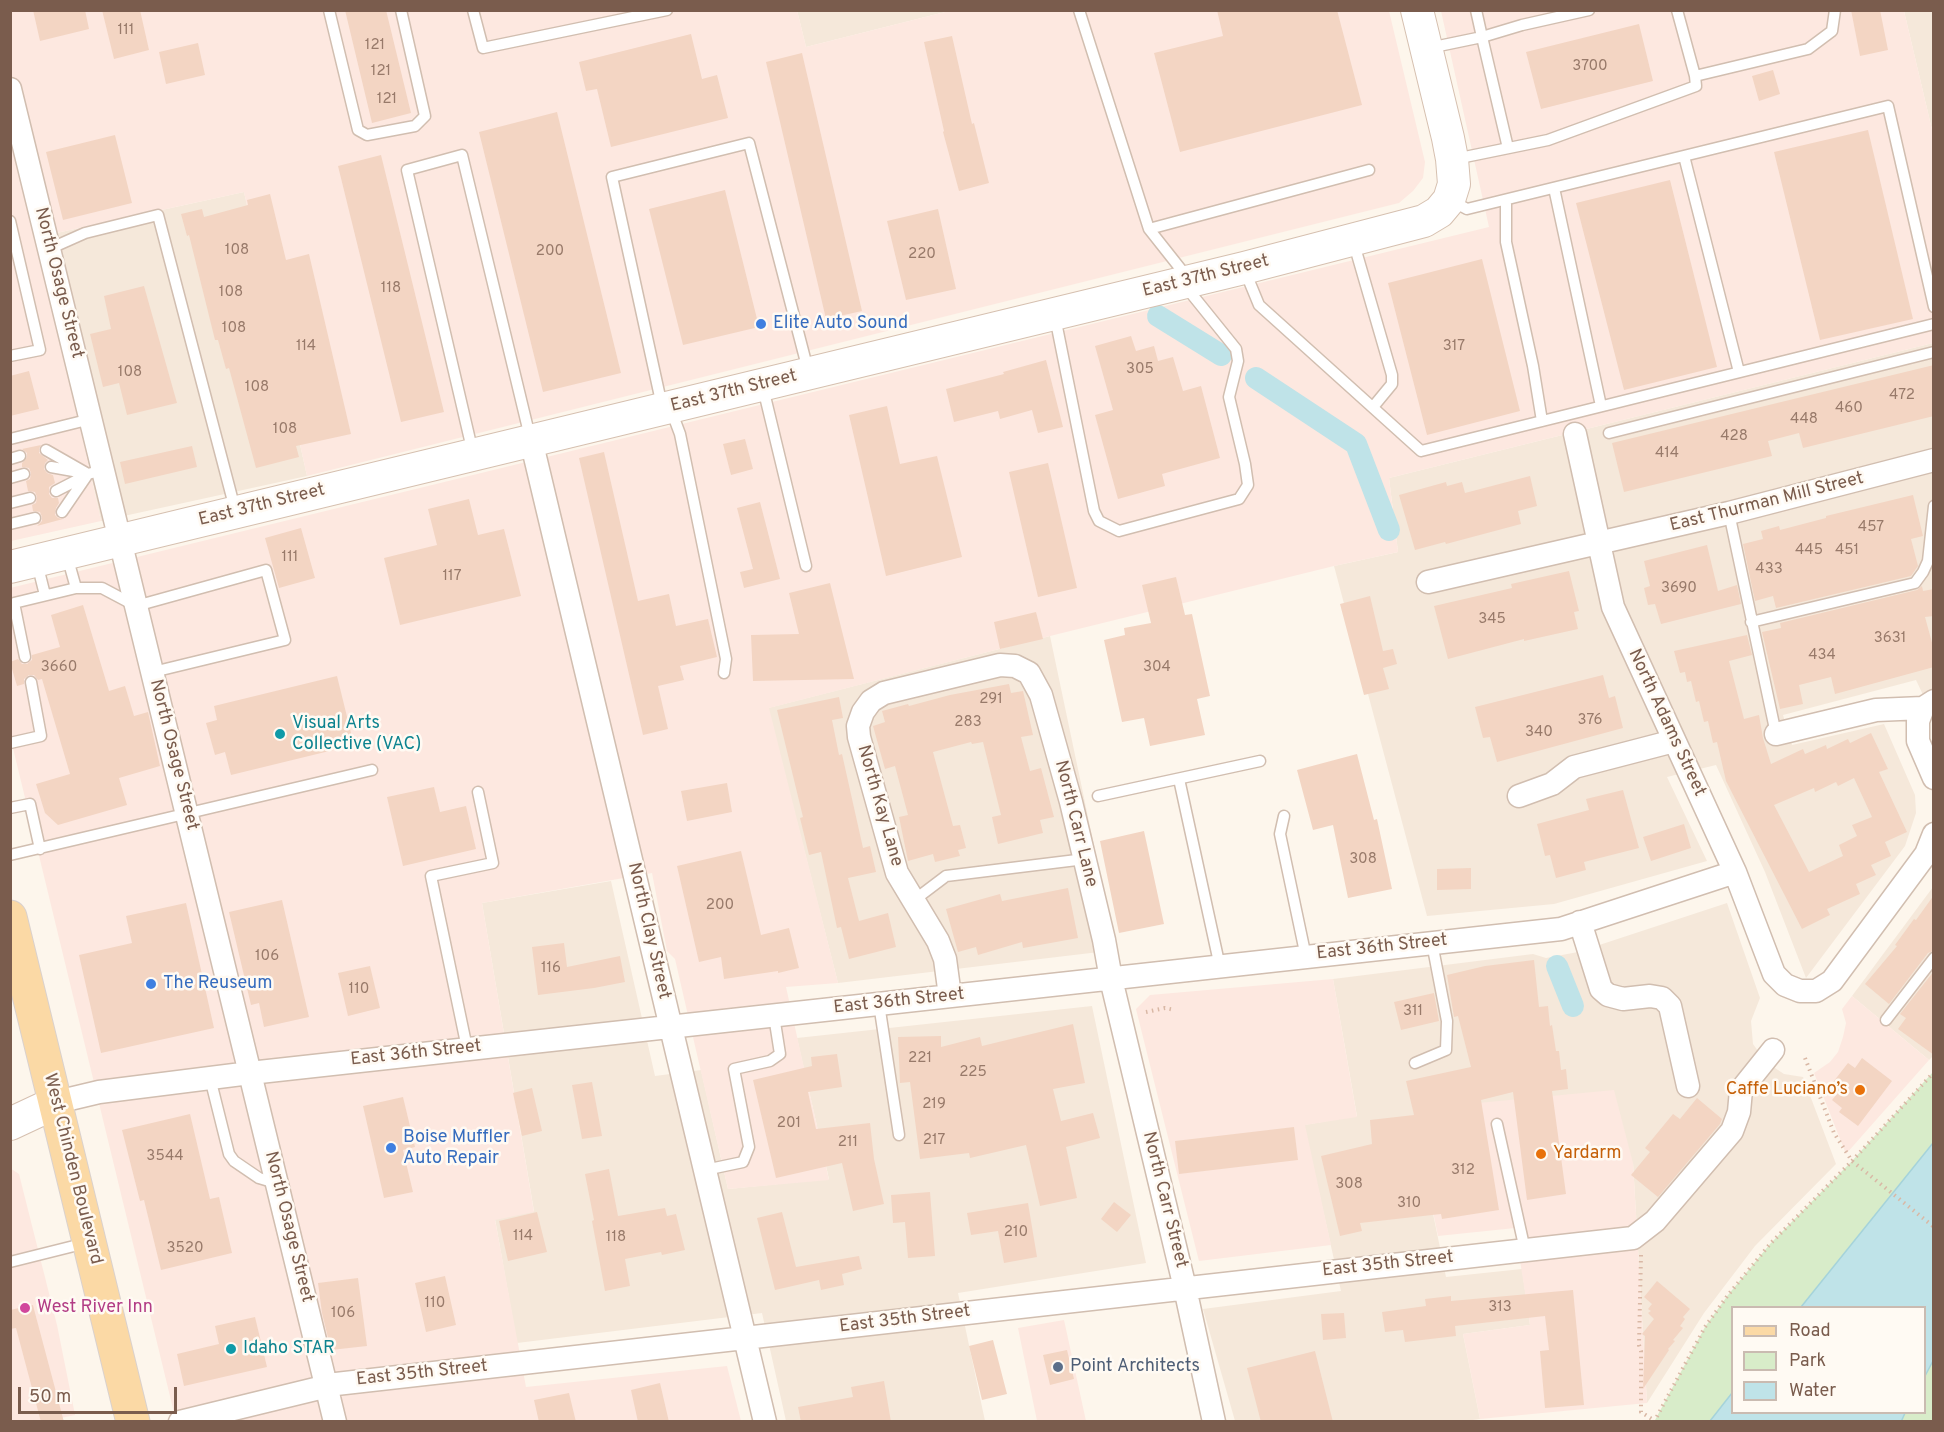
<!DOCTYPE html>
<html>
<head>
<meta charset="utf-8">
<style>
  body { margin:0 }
  #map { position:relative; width:1944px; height:1432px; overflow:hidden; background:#fdf6ec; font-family:Overpass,sans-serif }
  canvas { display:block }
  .frame { position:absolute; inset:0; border:12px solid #7a5c4d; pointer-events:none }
  .legend { position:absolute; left:1731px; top:1306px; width:195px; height:108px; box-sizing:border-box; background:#fffaf3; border:2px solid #cabbb1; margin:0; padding:8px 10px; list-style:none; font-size:18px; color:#7a5c4d }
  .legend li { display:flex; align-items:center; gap:12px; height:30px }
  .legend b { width:30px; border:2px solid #cabbb1 }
  .scale { position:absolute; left:18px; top:1387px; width:159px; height:27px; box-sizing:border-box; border:3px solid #7a5c4d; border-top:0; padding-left:8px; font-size:18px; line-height:21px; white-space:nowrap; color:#7a5c4d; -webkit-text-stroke:4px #fffaf3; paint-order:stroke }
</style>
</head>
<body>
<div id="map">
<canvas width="1944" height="1432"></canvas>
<div class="frame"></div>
<ul class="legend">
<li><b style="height:8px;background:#fbd9a5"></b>Road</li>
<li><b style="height:16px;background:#d8ecc9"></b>Park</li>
<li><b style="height:16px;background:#bfe3e8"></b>Water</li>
</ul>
<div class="scale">50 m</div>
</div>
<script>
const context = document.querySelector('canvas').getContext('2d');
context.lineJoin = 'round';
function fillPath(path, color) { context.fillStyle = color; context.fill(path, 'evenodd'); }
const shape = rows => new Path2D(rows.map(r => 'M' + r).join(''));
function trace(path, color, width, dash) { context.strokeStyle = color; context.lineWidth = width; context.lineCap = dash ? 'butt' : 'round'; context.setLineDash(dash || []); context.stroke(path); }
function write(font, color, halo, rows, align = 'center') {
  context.font = font + ' Overpass,sans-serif'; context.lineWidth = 5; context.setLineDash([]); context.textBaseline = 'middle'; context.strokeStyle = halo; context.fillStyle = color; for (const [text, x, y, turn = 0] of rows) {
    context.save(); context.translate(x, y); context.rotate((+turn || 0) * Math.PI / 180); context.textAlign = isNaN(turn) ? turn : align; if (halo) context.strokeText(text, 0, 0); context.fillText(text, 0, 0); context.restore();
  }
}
fillPath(shape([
  [797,10,949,11,806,47],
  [1904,11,1933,11,1933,134],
  [244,192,307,476,101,521,38,237],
  [1933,343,1933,716,1916,680,1783,715,1792,745,1884,724,1915,795,1916,813,1905,846,1806,978,1765,872,1716,765,1667,777,1707,861,1554,904,1427,916,1334,566,1398,552,1389,478],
  [1050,636,1116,950,838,983,768,708],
  [611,881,655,1076,701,1070,728,1189,829,1179,797,1038,1092,1006,1146,1263,958,1293,985,1421,786,1421,762,1313,517,1343,495,1219,534,1211,482,903],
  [1933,887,1934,1055,1929,1060,1852,996],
  [1727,903,1760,998,1751,1021,1753,1044,1766,1062,1784,1074,1803,1077,1836,1164,1755,1246,1704,1313,1647,1403,1633,1163,1413,1116,1446,1277,1522,1269,1530,1325,1463,1334,1480,1419,1458,1422,1235,1421,1203,1309,1341,1291,1304,1125,1357,1116,1333,979,1533,954,1546,958,1578,952]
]), '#f5e8da');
fillPath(shape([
  [797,10,806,47,949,11,1389,11,1425,162,1423,178,1413,191,1399,203,307,476,244,192,38,237,101,521,11,541,10,11],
  [1441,11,1904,11,1933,134,1933,343,1389,478,1398,552,1334,566,1050,636,769,708,838,983,786,987,829,1180,728,1189,675,959,667,951,652,873,482,903,534,1212,495,1220,526,1387,727,1366,741,1421,176,1421,11,740,10,588,1489,227],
  [1333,979,1357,1117,1305,1125,1331,1245,1199,1261,1136,1009,1150,995],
  [1852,996,1929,1060,1846,1154,1814,1073,1830,1062,1838,1052,1843,1037,1846,1023,1842,1009],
  [1614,1090,1633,1163,1647,1403,1480,1419,1463,1334,1530,1325,1515,1228,1438,1236,1413,1116,1478,1103],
  [10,1168,19,1174,57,1325,75,1415,47,1421,11,1421],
  [1064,1320,1086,1421,1037,1421,1018,1328]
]), '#fde8e0');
fillPath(shape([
  [1933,1072,1933,1143,1801,1307,1732,1308,1732,1393,1710,1421,1654,1422,1705,1327,1728,1295,1770,1244,1852,1161],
  [1933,1359,1933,1421,1901,1422,1905,1413,1924,1412,1925,1376]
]), '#d8ecc9');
const water = shape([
  [1933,1143,1934,1359,1925,1376,1924,1308,1801,1307,1933,1143],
  [1732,1393,1732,1412,1905,1413,1901,1422,1710,1421,1732,1393]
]);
fillPath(water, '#bfe3e8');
trace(water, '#a5d3da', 1.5);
trace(shape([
  [1158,316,1221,355],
  [1256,378,1356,444,1389,530],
  [1557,966,1573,1006]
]), '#bfe3e8', 22);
fillPath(shape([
  [33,10,85,10,89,29,40,41],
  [102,10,140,10,149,50,114,59],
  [345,10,386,10,411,113,372,123],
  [1217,10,1337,10,1362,105,1180,152,1154,53,1223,36],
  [1851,10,1880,10,1888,50,1860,56],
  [1639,24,1653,81,1541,109,1526,52],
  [691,34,702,79,717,75,728,118,611,147,597,89,586,91,579,62],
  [952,36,972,124,974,123,989,183,959,191,943,132,944,131,924,42],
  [198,43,205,75,166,84,159,52],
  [802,53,862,311,826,319,766,62],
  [1773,70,1780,94,1759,101,1752,76],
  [557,112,621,373,543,392,479,132],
  [1868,130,1913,319,1820,340,1774,152],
  [115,135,132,203,63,220,46,152],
  [381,155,444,412,401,422,338,166],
  [1670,180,1717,367,1624,390,1576,203],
  [725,190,759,327,683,345,649,209],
  [270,194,286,260,309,254,351,434,296,446,299,457,256,468,229,368,226,369,218,340,215,340,189,235,187,236,181,214,202,209,204,217,248,205,247,200],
  [938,209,956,289,906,300,887,221],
  [1482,259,1520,411,1427,435,1388,283],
  [144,286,177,403,127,415,119,383,103,387,90,334,111,329,104,296],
  [1131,336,1136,351,1154,346,1158,361,1173,357,1183,391,1201,386,1220,458,1162,474,1165,486,1118,499,1095,415,1113,410,1095,346],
  [1046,360,1063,427,1038,433,1032,410,1000,419,998,411,954,422,946,389,1004,374,1003,372],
  [1934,365,1934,416,1803,448,1799,433,1768,441,1772,456,1624,492,1612,443],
  [29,371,39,409,10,416,10,376],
  [887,406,900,464,937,456,962,557,886,576,849,415],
  [745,439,753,469,731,475,723,444],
  [41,445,39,449,39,453,48,460,45,463,44,469,47,473,53,475,55,483,49,487,49,494,52,498,58,498,59,503,56,508,55,515,58,518,63,519,37,526,42,521,42,517,40,512,33,511,32,505,36,503,37,497,35,492,28,491,26,481,30,479,31,473,29,468,22,467,22,463,27,457,27,453,22,449],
  [192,446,197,467,125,484,120,462],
  [604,452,638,601,669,594,676,626,708,619,717,657,680,666,684,680,658,686,668,729,643,735,579,458],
  [1048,463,1077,588,1038,597,1009,472],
  [1530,476,1537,506,1518,511,1521,524,1446,544,1445,542,1415,550,1399,495,1446,482,1447,486,1462,482,1465,493],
  [1913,495,1923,536,1911,539,1918,566,1911,576,1776,608,1773,596,1755,601,1743,544,1763,539,1761,531,1779,526,1780,530,1826,518,1826,516],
  [469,499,478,535,504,529,521,596,400,625,384,558,437,545,428,509],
  [760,502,780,579,744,588,740,572,753,569,737,508],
  [301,528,315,578,279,588,265,538],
  [1707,545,1718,591,1737,585,1741,604,1661,624,1655,604,1648,605,1644,588,1650,586,1644,561],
  [1569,571,1579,611,1574,612,1578,629,1524,641,1524,639,1448,659,1434,606,1512,588,1511,584],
  [1176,577,1185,615,1192,614,1210,696,1197,699,1205,735,1150,746,1144,718,1122,722,1104,640,1125,635,1124,628,1151,623,1142,585],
  [830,583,854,679,753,681,751,635,799,634,789,593],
  [1922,586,1923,591,1934,589,1934,616,1925,617,1934,650,1934,667,1835,694,1831,677,1799,685,1803,704,1780,709,1762,632,1781,628,1780,623,1917,590],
  [1370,596,1383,651,1393,649,1397,664,1383,668,1389,689,1364,695,1340,604],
  [83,605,109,691,125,686,134,716,148,712,160,766,119,778,127,805,58,825,45,813,36,784,70,774,42,679,38,680,34,675,29,675,24,679,24,684,17,686,10,662,18,659,22,664,27,664,32,660,32,655,60,647,51,615],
  [1036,612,1043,639,1000,649,994,622],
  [1747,635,1752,655,1729,661,1744,719,1759,715,1763,738,1771,764,1803,749,1805,754,1826,745,1827,749,1848,739,1850,743,1871,733,1888,769,1879,772,1907,832,1885,842,1891,856,1871,865,1876,875,1856,884,1860,894,1827,909,1830,915,1802,929,1726,781,1717,742,1713,743,1708,721,1704,722,1699,701,1696,702,1691,681,1687,682,1685,672,1680,673,1674,651],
  [1854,778,1872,817,1852,825,1857,836,1839,845,1843,856,1809,872,1774,805,1814,788,1815,792,1836,782,1838,786],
  [1603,675,1609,698,1615,696,1623,728,1497,762,1490,737,1483,738,1475,707],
  [337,676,354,745,231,775,225,752,215,755,206,723,217,720,214,706],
  [1009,684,1011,693,1023,691,1033,735,1021,737,1030,771,1041,768,1054,817,1040,820,1043,833,998,844,992,817,1001,815,983,742,972,744,971,742,933,752,953,826,960,825,966,848,958,850,960,856,935,862,933,854,908,861,899,817,908,815,895,766,885,769,873,726,885,722,882,711,908,704,909,706,950,695],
  [839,697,843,718,832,720,839,755,842,754,863,848,870,846,876,872,848,878,859,921,888,913,896,947,849,959,841,927,837,928,821,852,809,855,800,818,803,817,777,710],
  [1357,754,1374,820,1377,819,1392,889,1348,898,1333,825,1313,830,1297,770],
  [727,783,732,812,687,821,681,791],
  [434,787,440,812,466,806,476,849,403,866,387,797],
  [1623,790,1639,848,1584,862,1586,870,1556,878,1550,855,1545,856,1537,824,1589,810,1586,799],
  [1684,824,1691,848,1651,861,1643,837],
  [1144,831,1164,924,1119,933,1100,841],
  [741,851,761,935,789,928,799,968,778,973,778,971,724,979,721,957,699,962,677,866],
  [1471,868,1471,889,1437,890,1437,869],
  [1068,888,1078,938,1023,948,1022,942,978,955,976,947,958,952,946,909,1000,894,1002,901],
  [1934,895,1934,951,1928,953,1889,1004,1865,984,1897,946,1895,945,1914,919,1916,920],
  [282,900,309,1017,264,1027,259,1003,251,1005,229,912],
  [186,903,214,1028,101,1053,79,955,132,943,126,916],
  [564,943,567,967,620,956,625,982,594,988,538,995,532,947],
  [1534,960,1539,1007,1548,1006,1550,1026,1552,1025,1556,1051,1559,1051,1561,1070,1566,1069,1568,1089,1552,1091,1566,1194,1527,1200,1513,1092,1481,1100,1499,1210,1442,1219,1441,1214,1360,1223,1362,1231,1340,1236,1321,1156,1372,1144,1370,1120,1414,1115,1406,1081,1471,1067,1458,1016,1454,1017,1447,975,1485,966],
  [370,966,380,1008,348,1016,338,973],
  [1934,971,1934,1055,1898,1029,1906,1018,1900,1014],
  [1434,993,1439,1021,1401,1030,1394,1002],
  [1073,1024,1085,1083,1053,1089,1061,1121,1093,1113,1100,1138,1066,1147,1077,1198,1040,1206,1026,1145,970,1158,969,1153,920,1159,910,1082,900,1083,898,1037,941,1036,941,1047,980,1037,982,1046],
  [837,1054,842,1087,808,1092,816,1129,870,1123,874,1159,884,1204,853,1211,842,1163,776,1178,753,1080,812,1066,811,1057],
  [1862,1058,1892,1081,1858,1126,1839,1112,1842,1108,1832,1100,1838,1093,1830,1086,1848,1063,1855,1068],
  [592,1082,602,1136,582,1139,572,1085],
  [532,1088,542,1131,522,1136,513,1093],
  [403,1097,415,1147,403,1150,413,1192,384,1198,363,1106],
  [1697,1098,1722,1119,1720,1124,1658,1197,1631,1175,1650,1152,1645,1148,1673,1114,1680,1119],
  [190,1114,210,1199,219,1197,232,1253,161,1270,144,1200,140,1201,122,1130],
  [1294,1127,1298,1160,1179,1174,1175,1141],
  [609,1169,618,1216,665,1208,667,1216,676,1214,685,1250,662,1255,661,1252,625,1259,630,1286,605,1291,592,1221,594,1220,585,1174],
  [930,1192,935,1256,908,1258,905,1222,893,1223,891,1195],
  [1114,1202,1131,1215,1117,1232,1101,1219],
  [1028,1203,1037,1257,1004,1263,998,1231,971,1235,967,1213],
  [537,1212,547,1252,508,1261,499,1221],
  [782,1212,796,1267,859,1256,862,1269,842,1274,844,1285,821,1290,819,1280,775,1290,757,1218],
  [445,1276,456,1325,426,1332,415,1283],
  [358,1278,367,1346,331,1350,322,1313,318,1283],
  [1657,1281,1690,1309,1683,1317,1685,1319,1680,1326,1683,1328,1673,1340,1675,1341,1668,1349,1669,1350,1643,1389,1645,1336,1642,1334,1654,1319,1648,1313,1651,1311,1648,1309,1652,1304,1644,1297],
  [1573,1290,1584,1405,1545,1408,1540,1351,1549,1350,1545,1316,1455,1326,1456,1336,1405,1342,1403,1330,1385,1332,1382,1312,1426,1306,1425,1299,1451,1296,1451,1301],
  [33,1305,35,1313,64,1422,41,1422,16,1328,10,1329,10,1310],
  [1344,1313,1346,1338,1323,1340,1321,1314],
  [255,1317,267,1367,184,1386,177,1354,219,1344,215,1326],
  [993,1340,1007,1394,982,1400,969,1346],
  [1067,1350,1074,1379,1050,1385,1043,1355],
  [1315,1351,1333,1422,1261,1422,1247,1368],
  [884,1381,891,1422,801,1422,798,1407,853,1397,851,1387],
  [660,1383,669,1422,638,1422,631,1390],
  [569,1393,576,1422,539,1422,534,1400]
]), '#f3d5c3');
const lane = shape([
  [329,10,358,130,367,135,415,126,425,116,401,10],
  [473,10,483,48,667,10],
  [1079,10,1149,229,1187,277],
  [1429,48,1482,37,1476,10],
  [1695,76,1808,49,1832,31,1835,10],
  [1508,148,1482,37,1522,25,1589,10],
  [1684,156,1739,372],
  [1455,159,1548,140,1696,86,1695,76,1677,10],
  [1554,188,1601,406],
  [1506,200,1506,242,1533,366,1542,421],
  [1452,201,1467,209,1888,106,1934,307],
  [10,221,40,350,10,356],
  [1149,229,1369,170],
  [1354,244,1392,375,1392,384,1373,407],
  [49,249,85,233,158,215,235,509],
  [1245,271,1259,305,1421,451,1934,324],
  [1055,317,1094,511,1099,521,1119,531,1239,499,1248,485,1245,464,1229,397,1238,361,1236,349,1186,287],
  [763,388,806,566],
  [662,406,612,177,749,143,808,370],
  [671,410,680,434,726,659,724,673],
  [1609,433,1934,352],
  [10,439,91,419],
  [46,450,88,474,103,470],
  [473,453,407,170,462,155,530,437],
  [10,459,20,456],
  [51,467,79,472],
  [10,478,24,474],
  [56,491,85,476],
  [10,503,30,498],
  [62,512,88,474],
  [1729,513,1776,734],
  [10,524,35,518],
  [67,556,76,588,102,588,136,606,266,570,285,640,153,672],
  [37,563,45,595],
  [1751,622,1915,583,1923,572,1928,561,1934,506],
  [25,657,14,603,76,588],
  [10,743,41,736,31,682],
  [1179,779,1220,967],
  [1098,796,1260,761],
  [10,808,30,804,40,849],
  [1284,816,1280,834,1306,957],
  [10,855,372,770],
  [913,901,946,876,1085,859],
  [879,1004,899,1135],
  [1886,1020,1934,958],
  [467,1048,431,876,493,863,478,792],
  [1415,1063,1446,1050,1447,1021,1432,943],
  [210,1078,229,1154,234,1161,259,1178,269,1181,276,1180],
  [1497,1124,1525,1250],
  [705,1170,743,1162,749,1147,734,1069,770,1061,780,1054,774,1016],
  [10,1262,86,1243]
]);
const street = shape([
  [10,89,335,1422],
  [1575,434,1613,607,1735,872,1774,974,1785,985,1800,991,1816,991,1832,981,1926,854,1934,834],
  [531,440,765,1422],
  [1428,582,1729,513,1934,460],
  [1923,708,1918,721,1918,741,1934,778],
  [1776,734,1876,710,1923,708,1934,701],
  [1519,796,1552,784,1574,767,1674,741],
  [1580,922,1601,989,1608,995,1623,999,1650,996,1662,998,1670,1006,1688,1086],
  [950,996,945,959,938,941,897,873,859,737,858,726,863,712,871,701,884,693,1000,665,1015,666,1029,673,1041,695,1071,802,1104,940,1111,979,1185,1288,1214,1422],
  [57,1102,99,1092,250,1073,1561,929,1735,872],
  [180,1422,336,1384,1633,1238,1655,1221,1732,1131,1739,1112,1741,1090,1773,1050]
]);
const secondary = shape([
  [10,567,1244,268,1424,221,1439,212,1449,200,1454,184,1452,159,1448,138,1417,10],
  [10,1124,57,1102]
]);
const primary = shape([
  [10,917,133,1422]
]);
trace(lane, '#d1beb0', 13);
trace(street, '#d1beb0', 25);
trace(secondary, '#d6c0b0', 34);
trace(primary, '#dad1cd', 35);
trace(shape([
  [1146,1012,1165,1008,1175,1010],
  [1805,1058,1834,1133,1852,1161,1934,1227],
  [1641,1255,1639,1345,1641,1351,1641,1412,1655,1421],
  [1654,1422,1705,1327,1728,1295,1770,1244,1852,1161,1934,1072],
  [1932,1422,1934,1418]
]), '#d9b8a5', 4, [1.5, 4.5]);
trace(lane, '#fff', 10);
trace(street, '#fff', 22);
trace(secondary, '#fff', 32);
trace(primary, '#fbd9a5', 33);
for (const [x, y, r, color] of [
  [761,324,6,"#3f7fe0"],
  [280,734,6,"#0f9aa8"],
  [151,984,6,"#3f7fe0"],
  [1860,1090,6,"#e8710a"],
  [391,1148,6,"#3f7fe0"],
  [1541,1154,6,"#e8710a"],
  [25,1308,6,"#d1479c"],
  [231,1349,6,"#0f9aa8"],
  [1058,1367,6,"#5c6f8a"]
]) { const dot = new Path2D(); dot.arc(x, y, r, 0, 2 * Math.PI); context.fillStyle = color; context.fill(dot); trace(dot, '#fffaf3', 2); }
write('15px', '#987a6a', null, [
  ["111",126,31],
  ["121",375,46],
  ["3700",1590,67],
  ["121",381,72],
  ["121",387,100],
  ["108",237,251],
  ["200",550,252],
  ["220",922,255],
  ["118",391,289],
  ["108",231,293],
  ["108",234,329],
  ["114",306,347],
  ["317",1454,347],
  ["305",1140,370],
  ["108",130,373],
  ["108",257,388],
  ["472",1902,396],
  ["460",1849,409],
  ["448",1804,420],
  ["108",285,430],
  ["428",1734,437],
  ["414",1667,454],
  ["457",1871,528],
  ["445",1809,551],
  ["451",1847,551],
  ["111",290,558],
  ["433",1769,570],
  ["117",452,577],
  ["3690",1679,589],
  ["345",1492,620],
  ["3631",1890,639],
  ["434",1822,656],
  ["3660",59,668],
  ["304",1157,668],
  ["291",991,700],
  ["376",1590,721],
  ["283",968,723],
  ["340",1539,733],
  ["308",1363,860],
  ["200",720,906],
  ["106",267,957],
  ["116",551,969],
  ["110",359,990],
  ["311",1413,1012],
  ["221",920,1059],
  ["225",973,1073],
  ["219",934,1105],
  ["201",789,1124],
  ["217",934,1141],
  ["211",848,1143],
  ["3544",165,1157],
  ["312",1463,1171],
  ["308",1349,1185],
  ["310",1409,1204],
  ["210",1016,1233],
  ["114",523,1237],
  ["118",616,1238],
  ["3520",185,1249],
  ["110",435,1304],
  ["313",1500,1308],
  ["106",343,1314]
]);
write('18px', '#7a5c4d', '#fffaf3', [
  ["East 37th Street",1206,277,-14],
  ["North Osage Street",58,283,76],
  ["East 37th Street",734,392,-14],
  ["East Thurman Mill Street",1767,503,-14],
  ["East 37th Street",262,506,-14],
  ["North Adams Street",1666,723,65],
  ["North Osage Street",173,755,76],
  ["North Kay Lane",879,806,74],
  ["North Carr Lane",1075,824,76],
  ["North Clay Street",648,931,77],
  ["East 36th Street",1382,948,-6],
  ["East 36th Street",899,1002,-6],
  ["East 36th Street",416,1054,-6],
  ["West Chinden Boulevard",72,1169,76],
  ["North Carr Street",1164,1200,76],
  ["North Osage Street",288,1227,76],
  ["East 35th Street",1388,1265,-6],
  ["East 35th Street",905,1320,-7],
  ["East 35th Street",422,1374,-6]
]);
write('18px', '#366cbe', '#fffaf3', [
  ["Elite Auto Sound",773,324],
  ["The Reuseum",163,984],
  ["Boise Muffler",403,1138],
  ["Auto Repair",403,1159]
], 'left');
write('18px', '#0d838f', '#fffaf3', [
  ["Visual Arts",292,724],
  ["Collective (VAC)",292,745],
  ["Idaho STAR",243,1349]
], 'left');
write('18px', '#c56008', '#fffaf3', [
  ["Caffe Luciano’s",1848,1090],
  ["Yardarm",1553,1154,"left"]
], 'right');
write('18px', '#b23c85', '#fffaf3', [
  ["West River Inn",37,1308]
], 'left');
write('18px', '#4e5e75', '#fffaf3', [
  ["Point Architects",1070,1367]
], 'left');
</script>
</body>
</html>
